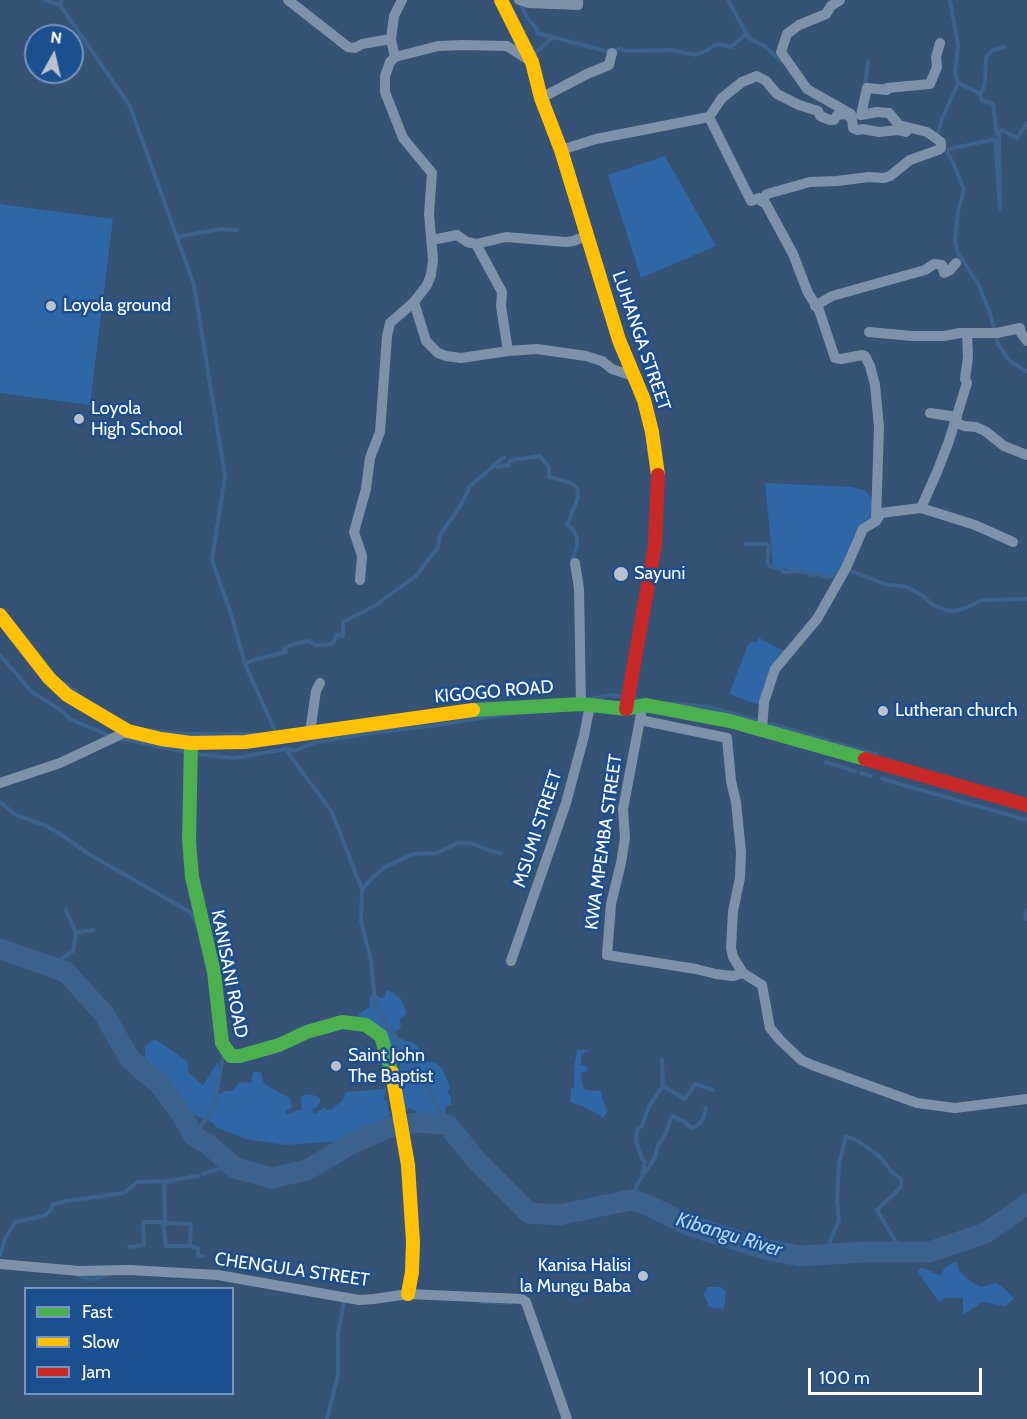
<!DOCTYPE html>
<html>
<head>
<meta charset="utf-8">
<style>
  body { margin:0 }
  #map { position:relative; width:1027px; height:1419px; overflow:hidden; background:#365274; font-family:Cabin,sans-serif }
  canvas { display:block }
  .legend { position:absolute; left:24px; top:1287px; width:210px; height:108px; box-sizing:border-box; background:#1b4f8f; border:2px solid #7695bc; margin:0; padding:8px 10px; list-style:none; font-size:18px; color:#fff }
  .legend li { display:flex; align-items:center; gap:12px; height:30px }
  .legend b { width:30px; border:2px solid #7695bc }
  .north { position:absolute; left:24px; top:24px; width:60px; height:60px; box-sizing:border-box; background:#1b4f8f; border:2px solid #7695bc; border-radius:50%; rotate:8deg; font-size:16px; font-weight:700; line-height:24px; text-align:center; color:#fff }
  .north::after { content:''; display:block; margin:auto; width:21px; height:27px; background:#b9c2ce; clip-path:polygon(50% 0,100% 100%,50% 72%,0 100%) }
  .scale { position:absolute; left:808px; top:1368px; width:174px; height:27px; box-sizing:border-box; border:3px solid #fff; border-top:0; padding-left:8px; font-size:18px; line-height:21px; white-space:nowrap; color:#fff; -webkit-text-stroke:4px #1b4f8f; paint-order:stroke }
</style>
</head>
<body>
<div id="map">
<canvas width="1027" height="1419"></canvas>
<ul class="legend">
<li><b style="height:8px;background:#4caf50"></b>Fast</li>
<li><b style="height:8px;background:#ffc107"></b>Slow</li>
<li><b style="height:8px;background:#c62828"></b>Jam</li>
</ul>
<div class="north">N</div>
<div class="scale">100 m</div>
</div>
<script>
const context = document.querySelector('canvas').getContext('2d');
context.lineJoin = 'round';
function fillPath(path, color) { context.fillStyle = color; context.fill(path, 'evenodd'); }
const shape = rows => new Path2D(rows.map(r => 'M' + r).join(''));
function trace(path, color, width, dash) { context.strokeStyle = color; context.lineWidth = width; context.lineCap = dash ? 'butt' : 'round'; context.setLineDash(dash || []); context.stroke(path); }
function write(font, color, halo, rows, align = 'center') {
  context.font = font + ' Cabin,sans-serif'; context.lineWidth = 5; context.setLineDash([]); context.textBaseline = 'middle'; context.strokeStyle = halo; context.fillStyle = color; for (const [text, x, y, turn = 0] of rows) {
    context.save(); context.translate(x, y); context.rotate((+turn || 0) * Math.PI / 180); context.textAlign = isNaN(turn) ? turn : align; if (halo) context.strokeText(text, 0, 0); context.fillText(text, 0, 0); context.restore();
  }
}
fillPath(shape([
  [665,156,716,246,641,278,608,175],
  [0,204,113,219,90,405,0,393],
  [765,483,852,487,864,490,873,499,871,519,838,579,773,566],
  [759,638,784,651,759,705,729,694,748,645,753,641,756,642],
  [389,990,401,999,407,1014,400,1019,401,1028,395,1032,398,1038,414,1043,423,1053,422,1059,427,1062,434,1062,442,1068,450,1087,448,1092,451,1098,451,1105,446,1106,444,1120,440,1121,409,1108,404,1112,399,1080,400,1061,396,1058,388,1060,391,1050,358,1018,359,1014,367,1008,370,1009,369,1000,372,995,377,995,380,998,384,998,386,992],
  [155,1039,188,1062,188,1072,203,1085,218,1062,220,1069,216,1092,220,1095,224,1091,232,1091,240,1082,251,1083,253,1072,261,1072,264,1084,290,1098,292,1107,285,1112,286,1114,302,1109,301,1096,307,1094,317,1096,321,1100,318,1106,312,1109,314,1114,325,1107,327,1110,332,1109,342,1101,346,1092,386,1089,384,1099,387,1102,390,1115,368,1131,352,1136,349,1141,284,1145,246,1139,216,1127,213,1123,189,1113,145,1061,145,1046],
  [577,1050,590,1050,581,1055,581,1065,586,1066,588,1071,581,1073,582,1081,584,1089,594,1091,600,1090,602,1093,602,1099,608,1111,602,1119,601,1116,587,1108,570,1102,571,1088,574,1088,574,1070],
  [956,1261,960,1272,969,1280,981,1287,996,1283,1005,1289,1014,1299,1005,1306,982,1302,963,1315,963,1298,944,1298,939,1302,918,1272,921,1267,941,1276,944,1268],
  [708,1287,721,1287,726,1292,724,1309,708,1307,708,1303,703,1294]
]), '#2f66a5');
trace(shape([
  [45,0,60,5],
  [61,0,60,5,130,106,194,285,225,476,212,560,231,614,245,664,275,731],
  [728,0,749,38,764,46,784,63],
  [521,4,527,18,537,29,537,33,610,52,620,49,627,51,672,50,696,55,706,51,715,45,719,44,731,47,746,34],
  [534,54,553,37],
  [958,83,975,91,980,95,982,100,993,104,997,135],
  [865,87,868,61],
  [979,94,983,90,985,82,986,57,993,50,1005,47],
  [937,136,942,119,958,83,955,72,958,45,950,0],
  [944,147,953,163,964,189,958,212,955,240,957,251,978,284,990,313,998,344,1009,360,1027,372],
  [945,150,995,139,1000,209,999,132,1002,130,1017,138,1027,123],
  [176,237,221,229,237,230],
  [494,465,498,467,507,465,508,466,510,461,513,460,540,456,549,467,549,477,568,482,577,487,578,496,576,503,567,525,573,529,577,537,577,547,572,559],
  [746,544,766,544,769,546,767,562,770,566,781,569,784,572,803,571,814,575,818,573,823,577,839,576],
  [851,571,885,584,907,587,923,596,933,605,946,610,955,611,968,607,982,600,1027,599],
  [0,655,32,692,59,709,70,719,110,736],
  [245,664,256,659,286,652,284,648,294,644,308,641,317,645,331,644,334,642,336,635,343,636,343,622,376,605,416,576,438,547,440,535,461,505,470,486,504,457],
  [64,683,77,693],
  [589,699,611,695,641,700],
  [669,703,709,707,759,721],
  [771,724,830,741],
  [150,730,183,734,256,734],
  [118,738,186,752],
  [835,743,876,754],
  [286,750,332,812,362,890,361,921,371,960,375,1003,398,1043,421,1076,448,1125],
  [194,754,235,758,286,749,294,751,316,742,378,732,431,726,514,713],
  [826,762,855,771],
  [861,773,871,776],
  [882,779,1027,820],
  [0,802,16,815,44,825,59,833,87,853,190,912,198,926],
  [362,890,369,881,385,867,413,854,437,853,458,843,474,844,490,851,501,853],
  [1027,910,1025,918,1027,919],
  [76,933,93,930],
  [50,966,73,951,76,933,66,910],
  [663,1086,685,1099,695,1084,713,1090],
  [194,1136,214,1107,223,1058,222,1053],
  [203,1174,228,1166,235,1168],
  [642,1174,645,1162,642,1159,636,1141,637,1129,642,1126,649,1106,663,1086,662,1059],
  [631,1200,638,1183,655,1158,658,1145,664,1137,672,1116,685,1122,691,1128,697,1126,703,1119,706,1108],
  [190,1246,198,1248,198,1256,203,1256],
  [129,1247,144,1245,143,1222,163,1222,166,1246,190,1246,191,1224,165,1223,164,1184,167,1183],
  [825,1254,839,1220,837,1201,839,1164,846,1136,858,1141,879,1156,893,1173,901,1179,901,1187,877,1210,902,1252],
  [0,1255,5,1239,15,1222,44,1216,51,1210,52,1205,66,1201,124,1193,137,1182,167,1181,198,1176],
  [77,1275,91,1280,107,1275],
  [481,1302,510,1303],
  [327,1419,338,1375,338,1333,344,1302,342,1301]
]), '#3b618d', 4);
trace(shape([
  [0,949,66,972,104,1014,130,1059,161,1086,180,1112,194,1136,208,1144,235,1168,272,1178,307,1170,351,1144,390,1127,422,1122,448,1125,475,1159,529,1213,558,1215,631,1200,643,1203,693,1227,768,1250,800,1256,867,1252,929,1252,986,1233,1027,1204]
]), '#3b618d', 21);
trace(shape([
  [288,0,348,47,355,48,362,44,391,39],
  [519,0,529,3,578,5,578,0],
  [840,0,831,6,826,14,799,25,787,34,781,52,807,89,851,114],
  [395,57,438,46,463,45,507,46,532,62],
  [541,98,587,74,609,65,612,53],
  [709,117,751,201,759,198,761,201,767,194,810,182,837,181,869,177,884,178,890,176,910,160,938,150,941,148,941,142,927,132,899,125,889,113,877,112,861,115,867,88,887,90,887,88,930,84,937,67,936,57,940,43],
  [561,150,596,139,709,117,722,98,742,82,757,76,766,81,777,94,799,105,818,111,820,116,830,120,834,120,837,115,845,114,852,118,853,128,858,130,862,129,879,132,898,130,906,132],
  [761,201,766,204,793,254,808,293,819,310,835,358,841,359,862,355,865,356,870,366,875,385,879,427,876,520],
  [432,240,457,235,467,242,476,244,506,237,566,242,573,241,587,236],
  [476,244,502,292,501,306,508,351],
  [414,302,426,341,438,353,446,356,461,358,508,351,537,349,586,356,602,361,612,369,636,377],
  [815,306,832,296,925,270,934,264,942,265,944,273,950,270,956,263],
  [869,332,912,336,944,336,960,333,997,333,1020,328,1021,333,1027,341],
  [930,413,957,417],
  [955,422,964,426,976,427,985,431,1004,446,1027,455],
  [921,508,937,472,949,441,967,383,965,379,968,357,967,333],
  [575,563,579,589,581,704],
  [360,580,362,556,354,532,366,489,370,458,380,432,387,336,390,323,414,302,427,285,431,275,433,260,429,214,432,173,403,138,385,92,385,76,390,62,395,57,391,39,394,16,402,0],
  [641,714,623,809,625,838,621,863,611,904,607,955,696,969,716,974,733,976,743,973],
  [640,720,727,738,731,781,736,802,741,852,740,878,733,911,731,948,733,957,743,973,762,985,770,1028,780,1040,801,1060,812,1065,917,1103,955,1108,1027,1099],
  [762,731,764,702,775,669,817,619,846,568,863,529,876,521,881,513,921,508,975,525,1013,542],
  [310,732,316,691,320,683],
  [0,783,60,763,128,731],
  [511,961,566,803,584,736,590,705],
  [0,1264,79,1271,129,1270,218,1275,359,1300,374,1299,408,1294,522,1299,526,1302,567,1419]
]), '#7d92a8', 10);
trace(shape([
  [473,710,581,704,626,709,645,705,730,721,865,759],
  [191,743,189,840,192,877,214,972,222,1043,231,1056,240,1056,279,1045,307,1032,342,1022,366,1025,381,1036,392,1073]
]), '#4caf50', 14);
trace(shape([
  [501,0,532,62,541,98,561,150,619,340,644,400,652,432,658,475],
  [0,615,49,678,67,695,128,731,161,739,191,743,245,742,473,710],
  [392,1073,408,1165,413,1242,412,1272,408,1294]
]), '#ffc107', 14);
trace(shape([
  [626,709,655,545,658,475],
  [865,759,1027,805]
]), '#c62828', 14);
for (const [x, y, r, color] of [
  [51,306,6,"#b9c2ce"],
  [79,419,6,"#b9c2ce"],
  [621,574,8,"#b9c2ce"],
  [883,711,6,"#b9c2ce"],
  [336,1066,6,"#b9c2ce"],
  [643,1276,6,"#b9c2ce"]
]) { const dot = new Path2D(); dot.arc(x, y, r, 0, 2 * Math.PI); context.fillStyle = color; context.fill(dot); trace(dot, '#1b4f8f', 2); }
write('18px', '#fff', '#1b4f8f', [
  ["Loyola ground",63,306],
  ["Loyola",91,409],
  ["High School",91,430],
  ["Sayuni",634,574],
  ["Lutheran church",895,711],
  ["Saint John",348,1056],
  ["The Baptist",348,1077],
  ["Kanisa Halisi",631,1266,"right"],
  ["la Mungu Baba",631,1287,"right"]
], 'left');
write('18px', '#fff', '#1b4f8f', [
  ["LUHANGA STREET",641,341,71],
  ["KIGOGO ROAD",494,692,-5],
  ["MSUMI STREET",538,829,-72],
  ["KWA MPEMBA STREET",604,842,-82],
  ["KANISANI ROAD",229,974,79],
  ["CHENGULA STREET",292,1270,8]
]);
write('italic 20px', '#b5d3f5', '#1b4f8f', [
  ["Kibangu River",729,1235,17]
]);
</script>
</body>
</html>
